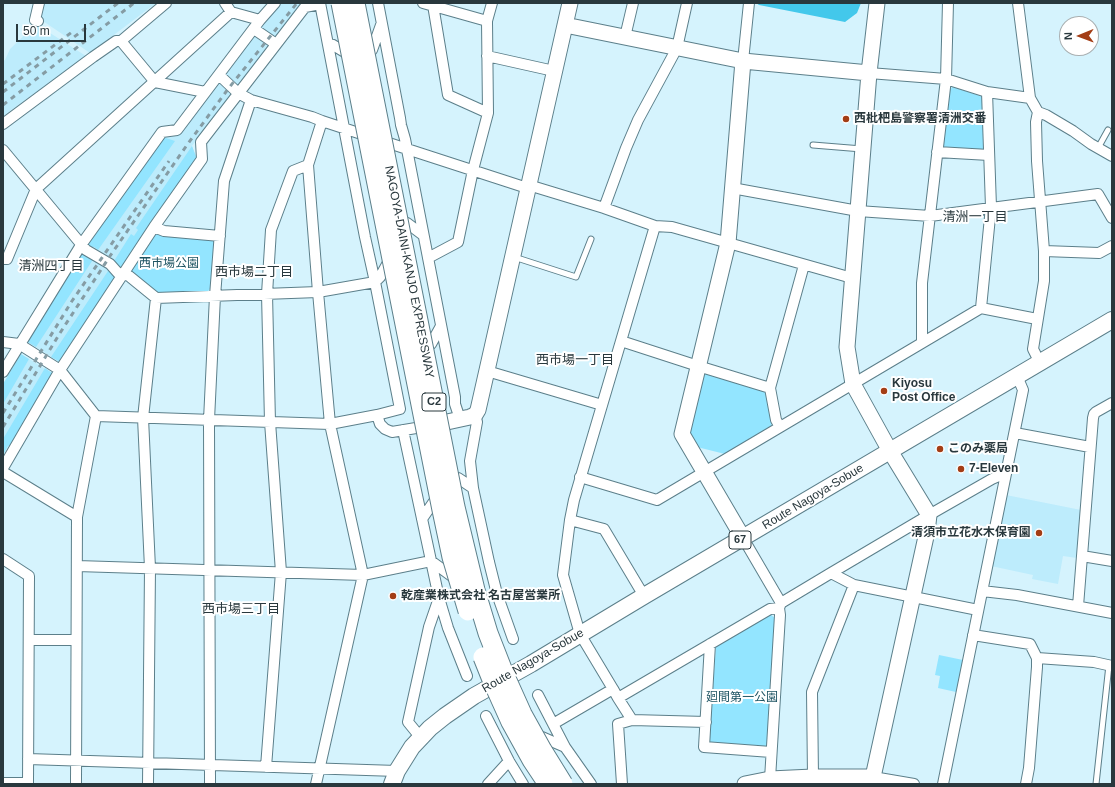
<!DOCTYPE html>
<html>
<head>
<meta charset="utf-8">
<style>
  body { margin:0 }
  #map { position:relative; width:1115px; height:787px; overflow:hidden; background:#d5f3fd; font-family:Helvetica,sans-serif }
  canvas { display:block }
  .frame { position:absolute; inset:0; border:4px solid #29383d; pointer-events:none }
  .north { position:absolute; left:1059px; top:16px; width:40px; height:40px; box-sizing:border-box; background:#fff; border:1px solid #a9afb1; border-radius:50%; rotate:269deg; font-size:11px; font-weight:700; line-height:16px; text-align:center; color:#29383d }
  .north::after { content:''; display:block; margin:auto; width:14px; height:18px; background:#a33d15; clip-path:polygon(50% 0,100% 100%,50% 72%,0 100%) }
  .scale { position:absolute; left:16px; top:24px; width:70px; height:18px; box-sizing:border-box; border:2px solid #29383d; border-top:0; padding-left:5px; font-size:12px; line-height:14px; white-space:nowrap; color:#29383d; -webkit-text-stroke:3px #fff; paint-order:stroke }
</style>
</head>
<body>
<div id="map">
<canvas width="1115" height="787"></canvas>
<div class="frame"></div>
<div class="north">N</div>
<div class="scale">50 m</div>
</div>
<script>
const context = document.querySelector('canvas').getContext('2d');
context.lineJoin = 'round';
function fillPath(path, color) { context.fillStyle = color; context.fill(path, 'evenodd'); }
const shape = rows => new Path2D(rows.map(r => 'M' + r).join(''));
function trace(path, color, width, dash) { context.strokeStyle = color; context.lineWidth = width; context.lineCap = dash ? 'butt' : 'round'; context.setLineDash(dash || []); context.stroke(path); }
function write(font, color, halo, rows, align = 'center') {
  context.font = font + ' Helvetica,"Noto Sans JP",sans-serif'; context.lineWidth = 4; context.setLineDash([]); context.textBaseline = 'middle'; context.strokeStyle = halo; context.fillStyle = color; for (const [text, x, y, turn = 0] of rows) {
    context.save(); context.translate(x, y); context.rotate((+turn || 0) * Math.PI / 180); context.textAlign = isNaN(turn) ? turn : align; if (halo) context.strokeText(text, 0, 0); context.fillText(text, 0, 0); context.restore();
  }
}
fillPath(shape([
  [41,3,156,3,90,53,40,19],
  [279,3,303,3,276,38,260,27],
  [36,24,86,56,3,116,3,61,5,60,10,49],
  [258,35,268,44,268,47,238,86,236,86,224,73,254,36],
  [218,81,222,81,232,94,192,146,197,159,121,268,117,266,113,259,94,247,87,246,163,137,177,136],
  [83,252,109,266,116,276,60,362,26,341],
  [21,354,52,373,11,445,8,446,3,455,3,384],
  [1006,495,1081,510,1077,558,1063,556,1058,584,1032,579,1033,575,991,566]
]), '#bdecfc');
fillPath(shape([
  [953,87,980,96,984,98,986,148,981,151,946,149,943,146,950,89],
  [163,137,175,141,98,250,94,247,87,246],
  [192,146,197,159,121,268,117,266,114,261,131,234,134,236,138,230,136,228],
  [158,234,212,238,216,241,211,288,208,291,155,293,132,273,131,269,153,236],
  [83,252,94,258,36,347,26,341],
  [110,268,116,276,60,362,51,357],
  [21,354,29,359,3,404,3,384],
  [45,368,52,373,52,377,11,445,8,446,3,455,3,439],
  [705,373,764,390,767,394,772,421,771,427,725,454,697,447,688,432,702,375],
  [770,614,776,619,768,744,765,747,713,744,709,741,716,646],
  [939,655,963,660,956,692,938,688,940,676,935,675]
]), '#93e5ff');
fillPath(shape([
  [756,3,861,3,857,13,845,22,759,5]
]), '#43c8eb');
const lane = shape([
  [813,145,862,149],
  [1098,148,1108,130],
  [514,257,576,277,591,239],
  [1096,784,1109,665]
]);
const street = shape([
  [225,3,231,12,260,20],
  [320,3,365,237,375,282,400,409,377,415],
  [378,3,400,118,401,125,405,139,455,397,455,404,460,419],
  [423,3,487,21],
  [434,3,433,5,448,95,488,113],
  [1018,3,1030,98,1038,112,1046,115,1073,131,1091,144,1112,156],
  [38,21,35,20,39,3],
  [254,29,276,44],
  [625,37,633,3],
  [121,41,155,82,205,92],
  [328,44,333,45,353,57],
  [372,50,381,25],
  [487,56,554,71],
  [743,61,749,3],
  [869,73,946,79,987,92,1030,98],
  [219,75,238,93,251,100,312,117,322,121,407,149,521,186,535,187,604,208,655,226,672,227,852,278],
  [1038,112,1036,122,1037,161,1044,251,1044,281,1033,349,1040,363],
  [3,124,93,57,116,41,121,41,166,3],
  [3,150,86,250,110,264,118,273,129,276,156,298,318,292,375,282,380,277,390,259],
  [937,152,989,155],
  [732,188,858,211,930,216,1098,194,1112,218],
  [604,208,626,148,638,120,677,48,687,3],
  [407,223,423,235],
  [154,227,164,231,220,236],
  [1044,251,1099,253,1112,246],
  [428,258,458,242,473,170,488,113,487,21,492,3],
  [3,259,7,259,36,189,231,12],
  [981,308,991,207,987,92],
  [621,341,698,366,770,388],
  [3,342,19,344,60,370,96,416,77,517,76,784],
  [922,343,922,283,946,79,948,3],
  [431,344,441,326],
  [487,371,602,405],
  [3,372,81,245,162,132,177,130,260,20,275,3],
  [475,415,477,422,470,461,473,488,489,562,497,594,513,639],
  [96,416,330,424,377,415,380,424,385,429,392,432,428,426],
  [780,427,776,420,770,388,804,265],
  [403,430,439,598,448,628,467,676],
  [1015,433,1090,447],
  [3,468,60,370,154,227,202,159,201,142,305,7,320,4],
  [3,472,77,517],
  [580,477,657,500,981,308,1037,319],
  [458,478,473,488],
  [422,519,439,494],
  [570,520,604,529,644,596],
  [743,538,781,603,779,608,780,615,770,779],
  [1082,556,1112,561],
  [3,559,29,576,28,784],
  [77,566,363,575,431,561,457,580],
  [831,573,854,585,978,610],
  [982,591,1017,595,1112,613],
  [781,603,831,573,929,515,992,479,1006,473],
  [1078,606,1093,418,1094,414,1096,412,1112,403],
  [973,635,1030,644,1037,658,1037,667,1029,768,1026,784],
  [29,640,76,640],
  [710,644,704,747,771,752],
  [1037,658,1094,662,1112,666],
  [613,689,580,634,563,575,570,520,574,500,655,226],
  [538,695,565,747,591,784],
  [618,698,632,720],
  [486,716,509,761,523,784],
  [553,724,613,689,618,698,770,609,779,608],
  [542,737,565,747],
  [421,738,408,722,429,627,439,598],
  [28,759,397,771],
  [266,767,281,572,270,422,267,294,271,230,293,171,308,165],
  [872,781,873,777,914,784],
  [3,783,28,783],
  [812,783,813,777,812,692,854,585],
  [148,784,150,568,143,418,156,298],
  [210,784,209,420,215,296,224,181,251,100],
  [316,784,363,575,330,424,318,292,308,165,322,121],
  [488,784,509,761],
  [622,784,618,724,632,720,706,722],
  [943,784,1023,390,1017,376]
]);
const secondary = shape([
  [565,25,743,61,869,73],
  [447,422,470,417,475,415,478,410,570,3],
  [743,538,682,434,728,243,743,61],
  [745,784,770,779,813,777,873,777,927,532,929,515,890,451,853,384,847,347,869,73,877,3]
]);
const primary = shape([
  [392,784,397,771,412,747,430,728,445,716,474,696,531,664,644,596,1112,320]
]);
trace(lane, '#5c7f8a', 7);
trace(street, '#5c7f8a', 12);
trace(secondary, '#5c7f8a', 17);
trace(primary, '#5c7f8a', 18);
trace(lane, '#fff', 5);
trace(street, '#fff', 10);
trace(secondary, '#fff', 15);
trace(primary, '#fff', 16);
trace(shape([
  [3,84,72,32],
  [3,92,118,3],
  [3,105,134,3],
  [3,413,72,301,169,161],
  [3,427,60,333,110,256,187,145,228,89,297,3]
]), '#859ca4', 3, [5, 5]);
const highwayBridge = shape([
  [341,3,442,510,452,557,468,611],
  [355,3,455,507,475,590,488,633,504,674,522,714,542,750,563,784],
  [483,657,493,682,511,722,532,760,548,784]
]);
trace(highwayBridge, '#5c7f8a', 21, []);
trace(highwayBridge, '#fff', 19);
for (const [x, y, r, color] of [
  [846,119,4,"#a33d15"],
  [884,391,4,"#a33d15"],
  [940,449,4,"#a33d15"],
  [961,469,4,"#a33d15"],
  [1039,533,4,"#a33d15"],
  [393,596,4,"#a33d15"]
]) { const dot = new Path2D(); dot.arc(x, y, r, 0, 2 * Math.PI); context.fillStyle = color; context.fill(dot); trace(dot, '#fff', 1.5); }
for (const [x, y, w] of [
  [434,402,24],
  [740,540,22]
]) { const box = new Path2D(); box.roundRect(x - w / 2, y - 9, w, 18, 3); context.fillStyle = '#fff'; context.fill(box); trace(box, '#29383d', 1); }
write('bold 11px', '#29383d', null, [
  ["C2",434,402],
  ["67",740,540]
]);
write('bold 12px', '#29383d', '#fff', [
  ["西枇杷島警察署清洲交番",854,119],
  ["Kiyosu",892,384],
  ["Post Office",892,398],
  ["このみ薬局",948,449],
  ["7-Eleven",969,469],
  ["清須市立花水木保育園",1031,533,"right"],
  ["乾産業株式会社 名古屋営業所",401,596]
], 'left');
write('12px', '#1d5362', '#fff', [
  ["西市場公園",169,264],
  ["廻間第一公園",742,698]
]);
write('12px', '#29383d', '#fff', [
  ["NAGOYA-DAINI-KANJO EXPRESSWAY",409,272,79],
  ["Route Nagoya-Sobue",813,497,-31],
  ["Route Nagoya-Sobue",533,661,-30]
]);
write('13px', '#29383d', '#fff', [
  ["清洲一丁目",975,217],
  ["清洲四丁目",51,266],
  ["西市場二丁目",254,272],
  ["西市場一丁目",575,360],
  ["西市場三丁目",241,609]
]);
</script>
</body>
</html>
